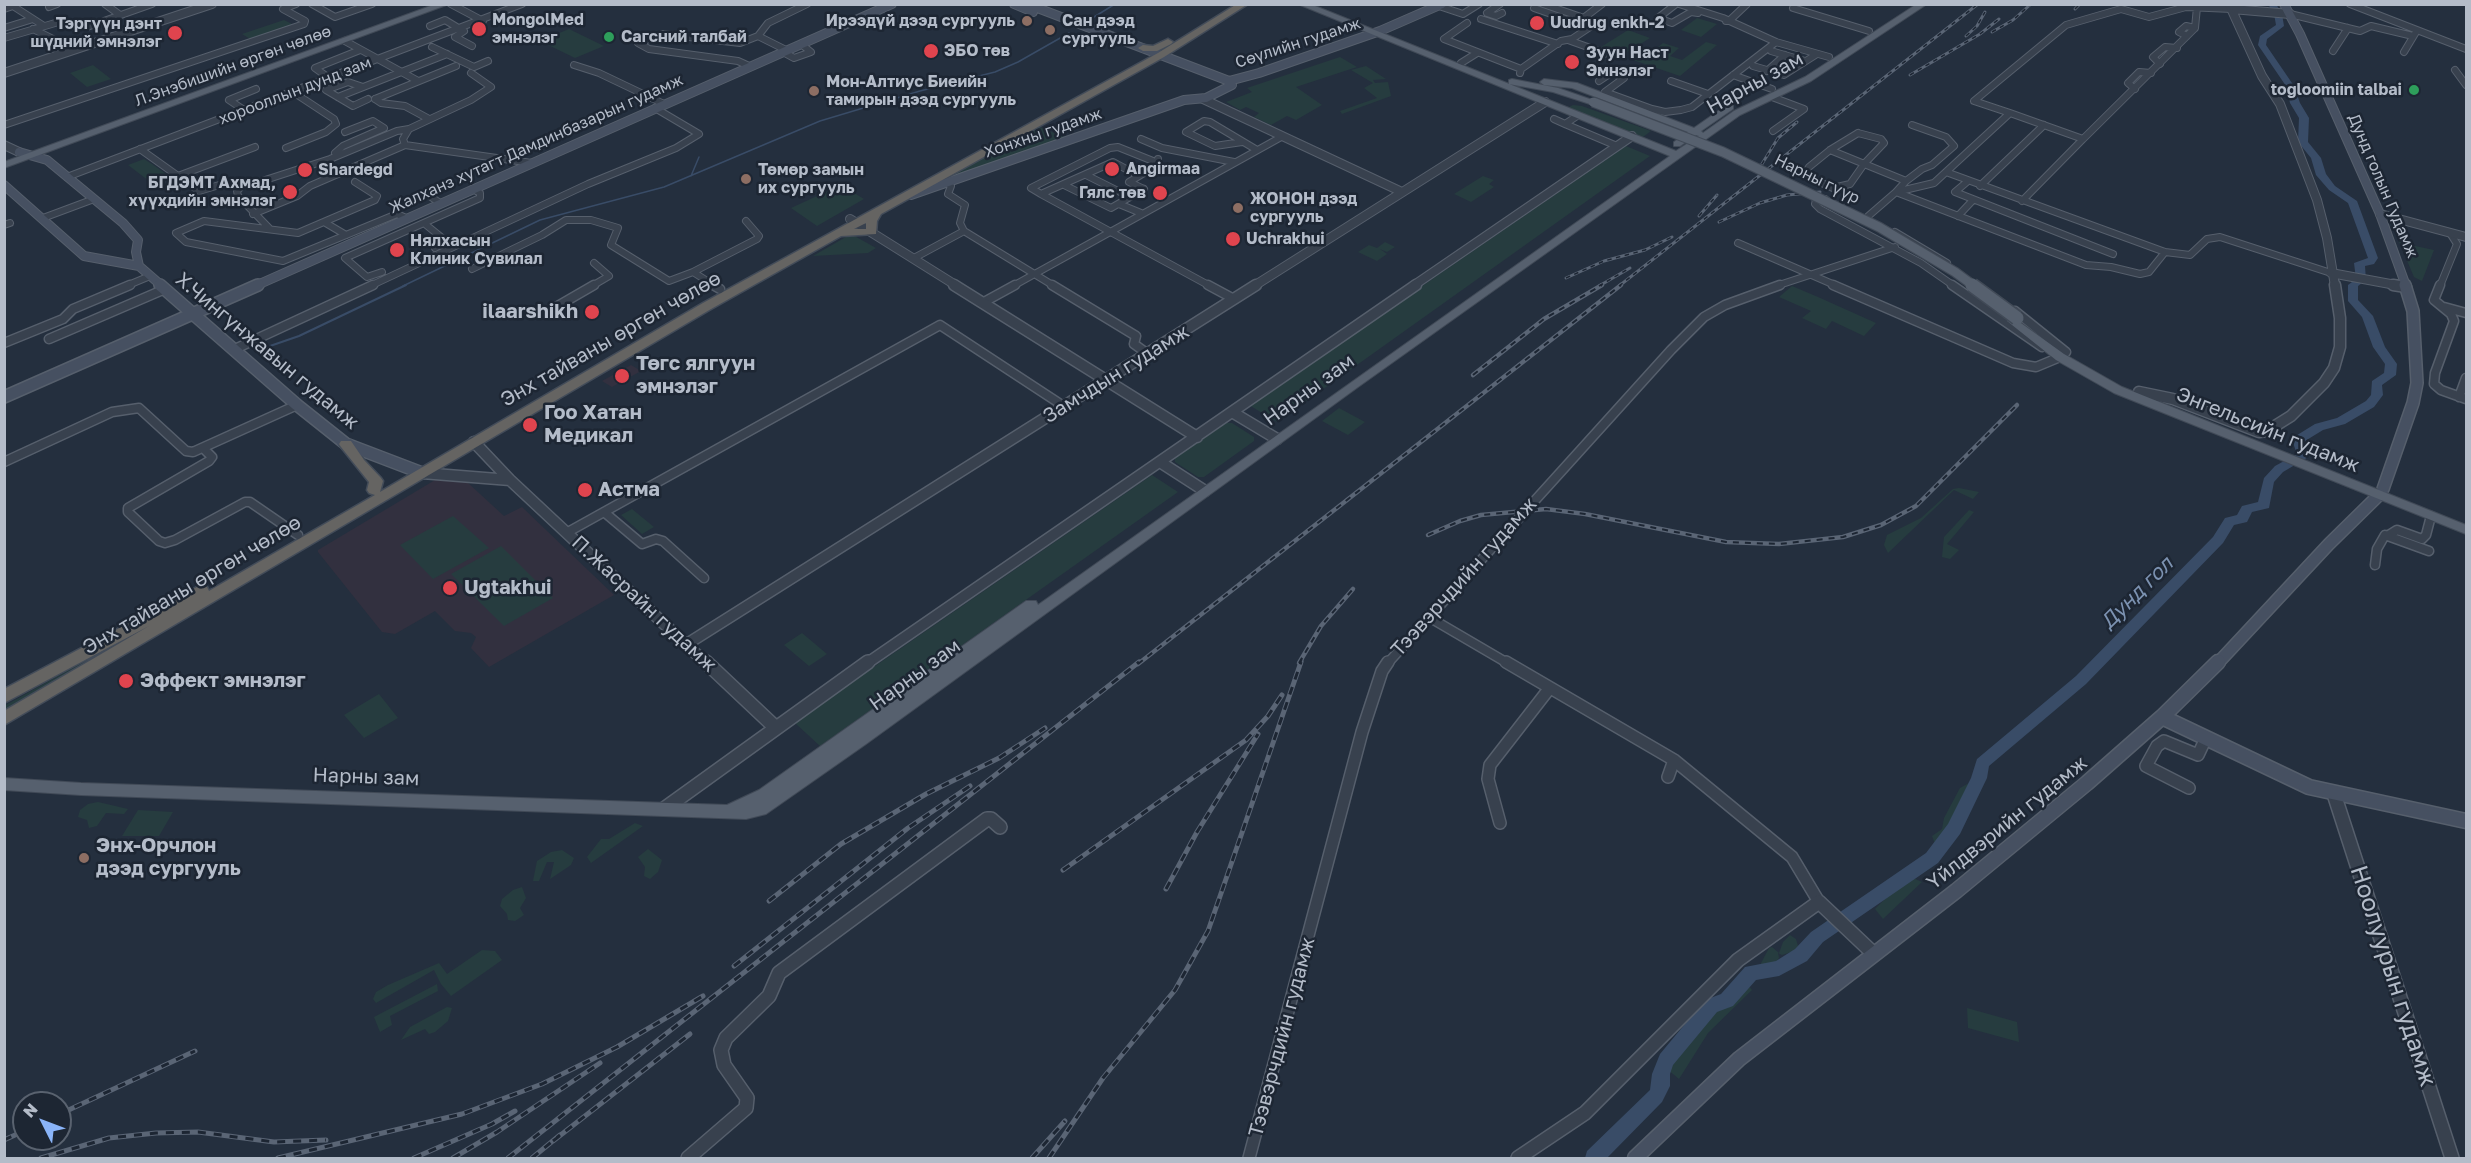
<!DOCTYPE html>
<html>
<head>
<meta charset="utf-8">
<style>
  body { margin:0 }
  #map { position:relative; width:2471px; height:1163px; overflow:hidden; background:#242f3e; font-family:"Golos Text",sans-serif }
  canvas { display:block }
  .frame { position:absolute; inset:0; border:6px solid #b4bcc9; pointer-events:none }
  .north { position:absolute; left:12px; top:1091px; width:60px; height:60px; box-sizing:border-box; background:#1d2633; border:2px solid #59626f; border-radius:50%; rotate:312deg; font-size:16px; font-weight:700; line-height:24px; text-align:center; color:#b4bcc9 }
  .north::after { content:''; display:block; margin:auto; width:21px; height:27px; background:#8ab4f8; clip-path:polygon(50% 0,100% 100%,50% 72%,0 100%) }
</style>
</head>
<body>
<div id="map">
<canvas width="2471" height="1163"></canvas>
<div class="frame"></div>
<div class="north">N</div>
</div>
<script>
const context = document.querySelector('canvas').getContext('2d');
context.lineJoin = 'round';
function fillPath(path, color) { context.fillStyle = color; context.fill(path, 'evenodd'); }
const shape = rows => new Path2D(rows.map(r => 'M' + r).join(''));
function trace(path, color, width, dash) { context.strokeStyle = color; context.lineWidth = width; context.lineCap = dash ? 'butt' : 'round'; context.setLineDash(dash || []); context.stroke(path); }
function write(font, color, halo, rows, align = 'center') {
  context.font = font + ' "Golos Text",sans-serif'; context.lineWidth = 5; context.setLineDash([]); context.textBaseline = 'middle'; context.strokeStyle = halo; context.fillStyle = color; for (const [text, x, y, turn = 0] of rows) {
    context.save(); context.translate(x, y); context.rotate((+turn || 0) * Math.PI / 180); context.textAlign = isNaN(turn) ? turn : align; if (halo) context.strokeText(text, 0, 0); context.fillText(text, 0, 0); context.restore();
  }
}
fillPath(shape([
  [631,365,641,371,612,387,602,381],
  [435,480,467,482,504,516,522,507,614,595,489,667,471,648,476,637,471,633,455,631,435,611,395,634,382,632,318,552,318,550]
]), '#32303f');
fillPath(shape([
  [1697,18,1717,24,1701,37,1681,30],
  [284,20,294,25,252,40,242,34],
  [569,29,604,46,575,58,540,41],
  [1628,30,1650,38,1623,55,1601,47],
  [1706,42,1717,45,1680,76,1633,60,1632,56,1644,59,1663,43,1679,48,1670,56,1682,60],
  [1340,57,1357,67,1296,87,1322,105,1296,120,1287,116,1271,125,1254,117,1259,113,1246,107,1240,110,1226,102,1252,92,1247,88],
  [93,65,111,79,87,87,70,73],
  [1366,66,1386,79,1373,80,1375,83,1388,82,1391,96,1342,114,1340,111,1377,98,1364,88,1373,83,1351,70],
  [1573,105,1582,106,1651,131,1643,137,1576,112,1569,107],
  [1040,127,1064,137,945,179,942,177],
  [1626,146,1650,156,1277,422,1249,405],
  [144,159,152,164,166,174,149,181,128,165],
  [1483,176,1494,180,1489,184,1494,187,1471,202,1454,194],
  [841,185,850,194,854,193,864,199,817,226,791,208],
  [2391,223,2402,226,2406,244,2434,250,2422,281,2414,277],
  [851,234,876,248,868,253,813,256],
  [1385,242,1395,247,1387,252,1380,249,1387,254,1377,261,1358,252,1369,245,1377,248],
  [1792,286,1818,297,1876,323,1864,336,1832,321,1826,329,1802,318,1811,311,1779,297],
  [1339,408,1365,422,1348,435,1322,421],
  [1226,423,1232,423,1254,437,1254,441,1204,477,1198,477,1175,462,1175,458],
  [1152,475,1178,492,820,746,794,722],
  [1959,488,1979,492,1973,499,1954,490,1888,553,1884,545,1887,535,1921,518,1953,489],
  [632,509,654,527,642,534,621,515],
  [1969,510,1974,512,1947,544,1959,550,1950,559,1942,557,1944,537],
  [453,516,489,548,433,579,400,545],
  [501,546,553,598,504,626,451,574],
  [165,617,5,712,4,706],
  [802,633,827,654,809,666,784,645],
  [379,694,398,718,364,738,344,715],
  [1969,783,1972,786,1963,806,1936,847,1932,836,1942,829,1944,818,1960,788],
  [98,802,128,809,124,814,106,813,97,826,89,828,87,820,78,817,80,810,88,804],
  [138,810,173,812,159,836,122,836],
  [635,823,643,826,591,863,587,857,601,839,609,839],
  [648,849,662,860,658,872,650,879,644,876,645,867,638,857],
  [562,850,574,858,571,865,550,879,554,862,547,862,539,881,533,881,537,861,551,852],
  [1911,877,1922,882,1883,919,1875,909,1901,883],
  [522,887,526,898,520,908,524,915,515,921,508,920,507,914,500,906,502,899,513,890],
  [1790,935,1796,939,1798,946,1794,951,1782,955,1778,953,1779,958,1775,963,1763,967,1760,965,1769,948,1772,947,1779,953,1783,942],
  [482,950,495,951,502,960,451,996,441,984,434,970,376,1003,373,999,376,992,388,985,439,963,447,974],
  [437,984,438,991,390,1016,392,1025,380,1032,374,1017],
  [1748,985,1752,990,1708,1033,1679,1079,1667,1069,1707,1015],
  [447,1007,452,1008,448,1021,435,1032,429,1034,425,1029,401,1040,410,1027],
  [1967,1008,2017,1022,2019,1042,1968,1028]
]), '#263c3f');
trace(shape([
  [1086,22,1115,4],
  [691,176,699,157],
  [403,286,540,220,664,187,820,121,920,91,995,72,1018,62,1069,33]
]), '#394c67', 1.5);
trace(shape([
  [270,346,299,336,406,285],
  [258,350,262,349]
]), '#394c67', 2);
fillPath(shape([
  [2268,4,2276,4,2282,14,2284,26,2267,39,2266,45,2294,86,2300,103,2309,118,2308,142,2321,158,2326,174,2335,186,2357,201,2378,258,2374,264,2365,266,2366,280,2358,286,2358,300,2373,316,2385,347,2397,364,2396,375,2382,385,2383,395,2374,407,2345,424,2323,430,2305,441,2310,456,2283,472,2274,482,2269,508,2252,512,2247,522,2234,525,2223,543,2086,684,1989,766,1987,778,1960,834,1938,863,1823,942,1807,961,1779,976,1756,980,1733,1006,1717,1012,1673,1065,1670,1074,1670,1086,1662,1102,1607,1158,1585,1158,1587,1151,1650,1090,1652,1074,1660,1054,1705,1000,1721,994,1745,967,1776,961,1795,949,1811,932,1926,853,1948,824,1971,778,1977,759,2076,676,2213,537,2225,518,2237,515,2242,506,2258,502,2264,478,2275,466,2297,454,2292,440,2294,437,2315,424,2337,418,2366,401,2371,395,2372,381,2384,373,2385,364,2373,347,2362,317,2348,301,2348,285,2356,279,2354,263,2368,258,2348,203,2329,190,2316,175,2311,158,2298,142,2299,118,2290,103,2286,86,2258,45,2260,36,2276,25,2274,14,2268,4]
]), '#394c67');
const minorFar2 = shape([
  [105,4,120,15],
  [312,4,335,17,372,4],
  [451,4,483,21],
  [1500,4,1487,13,1496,16,1502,13],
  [1543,4,1584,18],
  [1676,4,1658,18,1672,23,1691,12,1698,13],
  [1679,4,1723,18,1776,42,1829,57],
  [2350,4,2466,49],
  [1439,6,1463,14,1479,4],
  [49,7,57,4],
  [1534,8,1577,23],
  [1793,8,1869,31],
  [4,9,13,6,44,26],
  [2290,14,2360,31,2371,26,2413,36],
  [1481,19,1558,44],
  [1726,21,1729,21,1747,4],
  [1467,23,1444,39,1521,69],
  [430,26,445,20,460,29],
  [4,28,33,19],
  [33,29,53,39],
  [464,31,455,37,472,46],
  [758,36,786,50],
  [2187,36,2179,32,2186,26,2195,28],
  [4,38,62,21,71,27,87,27,152,4],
  [1568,40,1610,55],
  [345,41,418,81],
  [432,47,474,67,488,61],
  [1771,51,1805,61],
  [2333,51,2348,28],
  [783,52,794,58,811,52,801,44],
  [2404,52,2416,32],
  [1461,63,1477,53],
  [2160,64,2153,57,2165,47,2177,48],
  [574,65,599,73,664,104],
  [749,66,738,61,649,49,638,43,663,34,740,43,758,36,768,23,807,4],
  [1753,66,1784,75,1817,54],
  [2455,70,2466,85],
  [1767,71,1785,55],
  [1520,73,1521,69,1561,41,1572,39,1590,27,1577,23,1602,4],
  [1733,75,1772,89],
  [329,78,315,68,360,50],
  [1599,81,1611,73,1621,76,1624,78,1605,92,1652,109,1665,112,1681,110,1692,107,1776,42],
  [1671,81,1708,94],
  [2135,89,2128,83,2139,72,2151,73],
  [326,90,353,106,368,99],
  [326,90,348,82,363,87],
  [338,97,447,54],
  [1772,97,1804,109,1773,131],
  [375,99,456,66],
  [375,99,381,103,405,106,429,119],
  [244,110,229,100,256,89],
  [2010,113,1974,101,2066,25,2121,9,2149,17,2186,7,2232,9],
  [1577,116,1565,124,1617,146],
  [1554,119,1565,124],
  [4,125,304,24,305,21,283,9,296,4],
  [1912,125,1946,137,1954,146,1932,165,1922,169,1906,181,1896,192,2086,265,2111,267,2140,274,2149,272,2165,252],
  [1858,133,1881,139,1884,143,1864,164,1850,184,1833,188,1804,175,1809,167,1830,150,1858,133],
  [1141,139,1162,148,1234,162],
  [1242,142,1215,146,1186,132,1204,121,1210,122,1257,150],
  [405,145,403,139,409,129,471,100,491,87,471,73],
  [286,148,326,132,336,124,334,119,293,92],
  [140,149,199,191,233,181,246,182,237,191,238,196,270,229],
  [1830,150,1906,181],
  [335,153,343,146,384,128,373,121,345,132],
  [1946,172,2165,252,2190,255,2207,239,2220,237,2331,273],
  [1086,175,1130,197],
  [178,176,255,147],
  [1139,176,1158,164,1158,159],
  [67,177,522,4],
  [1968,181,1955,192,2113,254],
  [246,182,259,182,330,159,397,131,409,129],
  [355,182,377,196,375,200,298,233,204,221,176,233,186,242,283,261,397,214,406,218],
  [946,182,951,186,948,194,965,205,960,223,964,231,1054,286],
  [1064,185,1111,208,1144,189],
  [1980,186,2044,125],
  [1144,189,1129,182,1139,176,1113,162,1041,194,1210,286],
  [433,190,431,197,440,203],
  [1041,194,1031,188,1110,148,1118,147,1158,163],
  [1825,199,1816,200,1815,204,1820,209,1921,263,1954,286],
  [2022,201,2083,139],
  [1119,204,1141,213],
  [253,214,297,196,310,186,405,145,532,163],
  [1958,216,1973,200],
  [43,218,94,199],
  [1866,218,1896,192,1934,183,2010,113,2083,139,2195,28,2197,7],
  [324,222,346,235],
  [425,224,446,241,435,248],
  [4,225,10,223],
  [1895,232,1947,263],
  [1738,243,1837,286],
  [914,258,964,231],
  [472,269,542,235,566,220,591,220,618,228,611,245,669,281,693,272,715,286],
  [382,272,367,277,345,258,480,198,480,193,473,189],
  [693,272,757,239,759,236,746,221],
  [126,286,150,276],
  [370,286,588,184,676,148,699,134,655,108],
  [592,286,609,276,594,263],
  [1013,286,1283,136],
  [1776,286,1895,247],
  [2440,286,2457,244,2450,233]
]);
const minorFar1 = shape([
  [713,285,720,289],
  [1052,285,1136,336,1134,344,1148,354],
  [1208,285,1234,299],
  [1833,285,2013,363,2036,367,2060,357],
  [1952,285,2042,347],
  [2440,285,2434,300,2451,314,2454,321,2435,373,2434,384,2441,390,2466,399],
  [984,302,1015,285],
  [556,307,594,285],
  [2444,307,2466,313],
  [2015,311,2066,352],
  [49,339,165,289],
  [4,343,63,319,73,309,130,285],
  [235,349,373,285],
  [2459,397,2466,378],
  [204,449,212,457,209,461,128,508,128,512,159,541,165,543,175,540,245,502,250,502,298,535],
  [4,462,112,412,139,408,186,451,193,452,297,405],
  [604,512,642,544,656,539,663,541,704,578],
  [568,532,940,325,1065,407],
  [2389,535,2397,530,2422,539,2426,535,2431,516],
  [2375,565,2377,549,2385,535,2429,551],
  [1427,616,1509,664],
  [1387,664,1671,350,1704,317,1725,305,1780,285]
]);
const minor = shape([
  [1506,662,1674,760,1792,857,1819,902],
  [1668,777,1674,760],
  [2189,788,2146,766,2157,746,2164,741,2198,755,2206,738],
  [1500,823,1488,779,1490,765,1549,689],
  [1249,1158,1362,732,1382,671,1388,662]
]);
const tertiaryFar2 = shape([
  [2229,4,2262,76,2280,104,2317,200,2327,238,2335,286],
  [2232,9,2290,14],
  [4,73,212,4],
  [1203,99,1402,192],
  [4,145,19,152],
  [2380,214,2466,237],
  [850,219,957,286],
  [2331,273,2401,286],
  [1254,286,1545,102],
  [1413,286,1632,136]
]);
const tertiaryFar1 = shape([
  [954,285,1197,437],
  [2393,285,2406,287],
  [2139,392,2173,399,2259,432,2267,431,2291,416,2324,383,2334,368,2340,347,2340,318,2335,285],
  [1232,412,1277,439],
  [474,442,510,480,707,664],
  [1160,462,1205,491],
  [422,473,510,480],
  [687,644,1256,285],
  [866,664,1416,285]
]);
const tertiary = shape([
  [706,662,776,728],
  [2334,794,2452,1158],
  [664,809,868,662],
  [688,1158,746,1108,747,1098,724,1065,721,1050,726,1038,769,996,779,973,987,819,991,819,1000,827],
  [1518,1158,1585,1113,1738,960,1819,902,1874,954]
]);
const secondaryFar2 = shape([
  [1014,4,1033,12],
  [2284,4,2300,34,2380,214,2406,286],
  [1229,81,1259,73,1380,31,1442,4],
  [19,152,47,160,123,223,138,240,136,252,139,266],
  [4,185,84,256,139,266,162,286],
  [911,195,1184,100,1206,98,1232,85,1229,81,1027,4],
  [255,286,892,4]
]);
const secondaryFar1 = shape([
  [160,285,297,405,346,444,422,473],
  [4,397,258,285],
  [2383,489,2413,403,2417,383,2413,311,2405,285],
  [2217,664,2329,544,2379,495]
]);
const secondary = shape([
  [2162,717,2309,787,2466,821],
  [1635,1158,1739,1059,1956,891,2087,783,2162,717,2218,662]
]);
const primary = shape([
  [436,4,449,4,4,168,4,162,436,4],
  [1298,4,1310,4,1676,151,1699,136,1696,135,1680,146,1674,146,1674,142,1688,132,1572,88,1544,85,1540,82,1544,79,1577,83,1694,128,1727,105,1733,105,1733,109,1701,131,1703,133,1734,111,1805,77,1917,4,1927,4,1811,81,1740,115,1358,387,866,744,766,814,746,819,81,795,4,790,4,778,81,783,727,805,759,790,1026,601,1036,601,1038,605,1670,156,1298,4],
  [1512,79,1558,88,1598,102,1593,105,1553,92,1509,84,1509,80,1512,79],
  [2011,316,2064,354,2122,387,2466,525,2466,534,2114,393,2056,360,2007,321,2007,317,2011,316]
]);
const trunk = shape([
  [1237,4,1248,4,1164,57,881,214,877,221,876,234,841,236,711,309,4,725,4,711,149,626,4,703,4,689,197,587,207,587,209,591,375,495,369,493,367,490,369,482,341,447,339,444,341,441,351,441,364,460,381,478,383,481,380,492,703,303,1158,53,1237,4],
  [866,223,866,229,854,229,866,223],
  [1168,39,1173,42,1171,44,1157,51,1143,51,1138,48,1143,45,1153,46,1168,39]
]);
trace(minorFar2, '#565f6c', 8);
trace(minorFar1, '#565f6c', 11);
trace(minor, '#565f6c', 14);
trace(tertiaryFar2, '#565f6c', 10);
trace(tertiaryFar1, '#565f6c', 13);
trace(tertiary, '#565f6c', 16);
trace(secondaryFar2, '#565f6c', 10);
trace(secondaryFar1, '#565f6c', 14);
trace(secondary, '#565f6c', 17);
trace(primary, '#414a57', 2);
trace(trunk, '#434c59', 3);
trace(minorFar2, '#38414e', 6);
trace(minorFar1, '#38414e', 8);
trace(minor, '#38414e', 11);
trace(tertiaryFar2, '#38414e', 8);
trace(tertiaryFar1, '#38414e', 10);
trace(tertiary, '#38414e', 13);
trace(secondaryFar2, '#465061', 8);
trace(secondaryFar1, '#465061', 11);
trace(secondary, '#465061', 14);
fillPath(primary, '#56606e');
fillPath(trunk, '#656462');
const railFar2 = shape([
  [2075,9,2080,4],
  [1992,32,2013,20,2031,4],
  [1966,36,1977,26,1985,12],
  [1910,75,1980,34,1999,19],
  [1757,172,1778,138,1797,122],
  [1699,216,1717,195],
  [1719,222,1760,203,1787,195,1820,192],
  [1566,278,1604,261,1645,250,1672,237],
  [1599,286,1630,268],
  [1619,286,1978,4]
]);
const railFar1 = shape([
  [1473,375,1544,319,1602,285],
  [1428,535,1460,521,1481,515,1546,509,1585,514,1726,542,1779,544,1843,537,1881,525,1916,506,2017,405],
  [1299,663,1321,626,1353,589],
  [1138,664,1621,285],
  [1300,664,1302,658]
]);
const rail = shape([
  [1063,870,1246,740,1268,716,1282,695],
  [1166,889,1197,832,1258,734],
  [769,901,841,844,926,794,999,758,1045,728],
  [734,966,908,828,970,786],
  [60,1114,195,1051],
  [4,1140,24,1131],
  [553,1141,690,1034],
  [41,1158,109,1138,156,1133,198,1132,274,1142,326,1140],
  [278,1158,462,1114,542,1084,617,1047,703,996],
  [414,1158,492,1124,515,1111],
  [453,1158,497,1132,600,1063],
  [508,1158,1139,662],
  [532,1158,560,1135],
  [1032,1158,1065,1121],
  [1049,1158,1103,1078,1175,990,1208,931,1301,662]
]);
trace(railFar2, '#5a6575', 3);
trace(railFar1, '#5a6575', 4.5);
trace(rail, '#5a6575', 5);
trace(railFar2, '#1d2633', 1.5, [4.5]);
trace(railFar1, '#1d2633', 2, [6]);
trace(rail, '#1d2633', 3, [8]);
const primaryBridgeFar1 = shape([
  [1593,102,1723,152,1879,227,1955,272,1974,286]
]);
const primaryBridge = shape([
  [1972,285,2017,318]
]);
trace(primaryBridgeFar1, '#414a57', 11, []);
trace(primaryBridge, '#414a57', 16, []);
trace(primaryBridgeFar1, '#56606e', 9);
trace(primaryBridge, '#56606e', 13);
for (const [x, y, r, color] of [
  [1027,21,6,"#8d6e63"],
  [1537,23,8,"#e0444e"],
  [479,29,8,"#e0444e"],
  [1050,30,6,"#8d6e63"],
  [175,33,8,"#e0444e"],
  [609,37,6,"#2e9e5b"],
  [931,51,8,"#e0444e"],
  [1572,62,8,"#e0444e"],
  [2414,90,6,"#2e9e5b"],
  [814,91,6,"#8d6e63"],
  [1112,169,8,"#e0444e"],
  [305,170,8,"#e0444e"],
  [746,179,6,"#8d6e63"],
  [290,192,8,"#e0444e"],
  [1160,193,8,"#e0444e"],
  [1238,208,6,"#8d6e63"],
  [1233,239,8,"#e0444e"],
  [397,250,8,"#e0444e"],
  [592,312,8,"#e0444e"],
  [622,376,8,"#e0444e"],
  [530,425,8,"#e0444e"],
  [585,490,8,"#e0444e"],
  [450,588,8,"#e0444e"],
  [126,681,8,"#e0444e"],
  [84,858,6,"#8d6e63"]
]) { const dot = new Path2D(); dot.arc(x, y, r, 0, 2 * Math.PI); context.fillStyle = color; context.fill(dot); trace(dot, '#1d2633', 2); }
write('bold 16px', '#b4bcc9', '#1d2633', [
  ["MongolMed",492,20],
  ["эмнэлэг",492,38],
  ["Ирээдүй дээд сургууль",1015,21,"right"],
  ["Сан дээд",1062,21],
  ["сургууль",1062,39],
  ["Uudrug enkh-2",1550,23],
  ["Тэргүүн дэнт",162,24,"right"],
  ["шүдний эмнэлэг",162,42,"right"],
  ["Сагсний талбай",621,37],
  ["ЭБО төв",944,51],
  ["Зуун Наст",1586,53],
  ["Эмнэлэг",1586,71],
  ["Мон-Алтиус Биеийн",826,82],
  ["тамирын дээд сургууль",826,100],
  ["togloomiin talbai",2402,90,"right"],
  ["Angirmaa",1126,169],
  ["Shardegd",318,170],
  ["Төмөр замын",758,170],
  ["их сургууль",758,188],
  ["БГДЭМТ Ахмад,",276,183,"right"],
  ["хүүхдийн эмнэлэг",276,201,"right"],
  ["Гялс төв",1146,193,"right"],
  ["ЖОНОН дээд",1250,199],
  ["сургууль",1250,217],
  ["Uchrakhui",1246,239],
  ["Нялхасын",410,241],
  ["Клиник Сувилал",410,259]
], 'left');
write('16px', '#b4bcc9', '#1d2633', [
  ["Сөүлийн гудамж",1298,43,-18],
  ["Л.Энэбишийн өргөн чөлөө",233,66,-20],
  ["хорооллын дунд зам",295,91,-21],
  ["Хонхны гудамж",1043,133,-19],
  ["Жалханз хутагт Дамдинбазарын гудамж",536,144,-24],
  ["Нарны гүүр",1817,179,26],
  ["Дунд голын Гудамж",2383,186,67]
]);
write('20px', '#b4bcc9', '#1d2633', [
  ["Нарны зам",1755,83,-29],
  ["Энх тайваны өргөн чөлөө",611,339,-30],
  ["Х.Чингүнжавын гудамж",267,351,40],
  ["Замчдын гудамж",1116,374,-32],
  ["Нарны зам",1309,390,-36],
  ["Энгельсийн гудамж",2268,430,22],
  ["Тээвэрчдийн гудамж",1464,577,-48],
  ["Энх тайваны өргөн чөлөө",192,585,-31],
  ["П.Жасрайн гудамж",644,604,43],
  ["Нарны зам",915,675,-36],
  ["Нарны зам",366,777,2],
  ["Yйлдвэрийн гудамж",2007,823,-39],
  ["Тээвэрчдийн гудамж",1282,1037,-75]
]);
write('bold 20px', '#b4bcc9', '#1d2633', [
  ["ilaarshikh",578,312,"right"],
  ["Төгс ялгуун",636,364],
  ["эмнэлэг",636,387],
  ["Гоо Хатан",544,413],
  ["Медикал",544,436],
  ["Астма",598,490],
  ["Ugtakhui",464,588],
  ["Эффект эмнэлэг",140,681],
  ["Энх-Орчлон",96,846],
  ["дээд сургууль",96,869]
], 'left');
write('italic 21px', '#7c92b1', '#1d2633', [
  ["Дунд гол",2137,593,-45]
]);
write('24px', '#b4bcc9', '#1d2633', [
  ["Ноолуурын гудамж",2393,976,72]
]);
</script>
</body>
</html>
